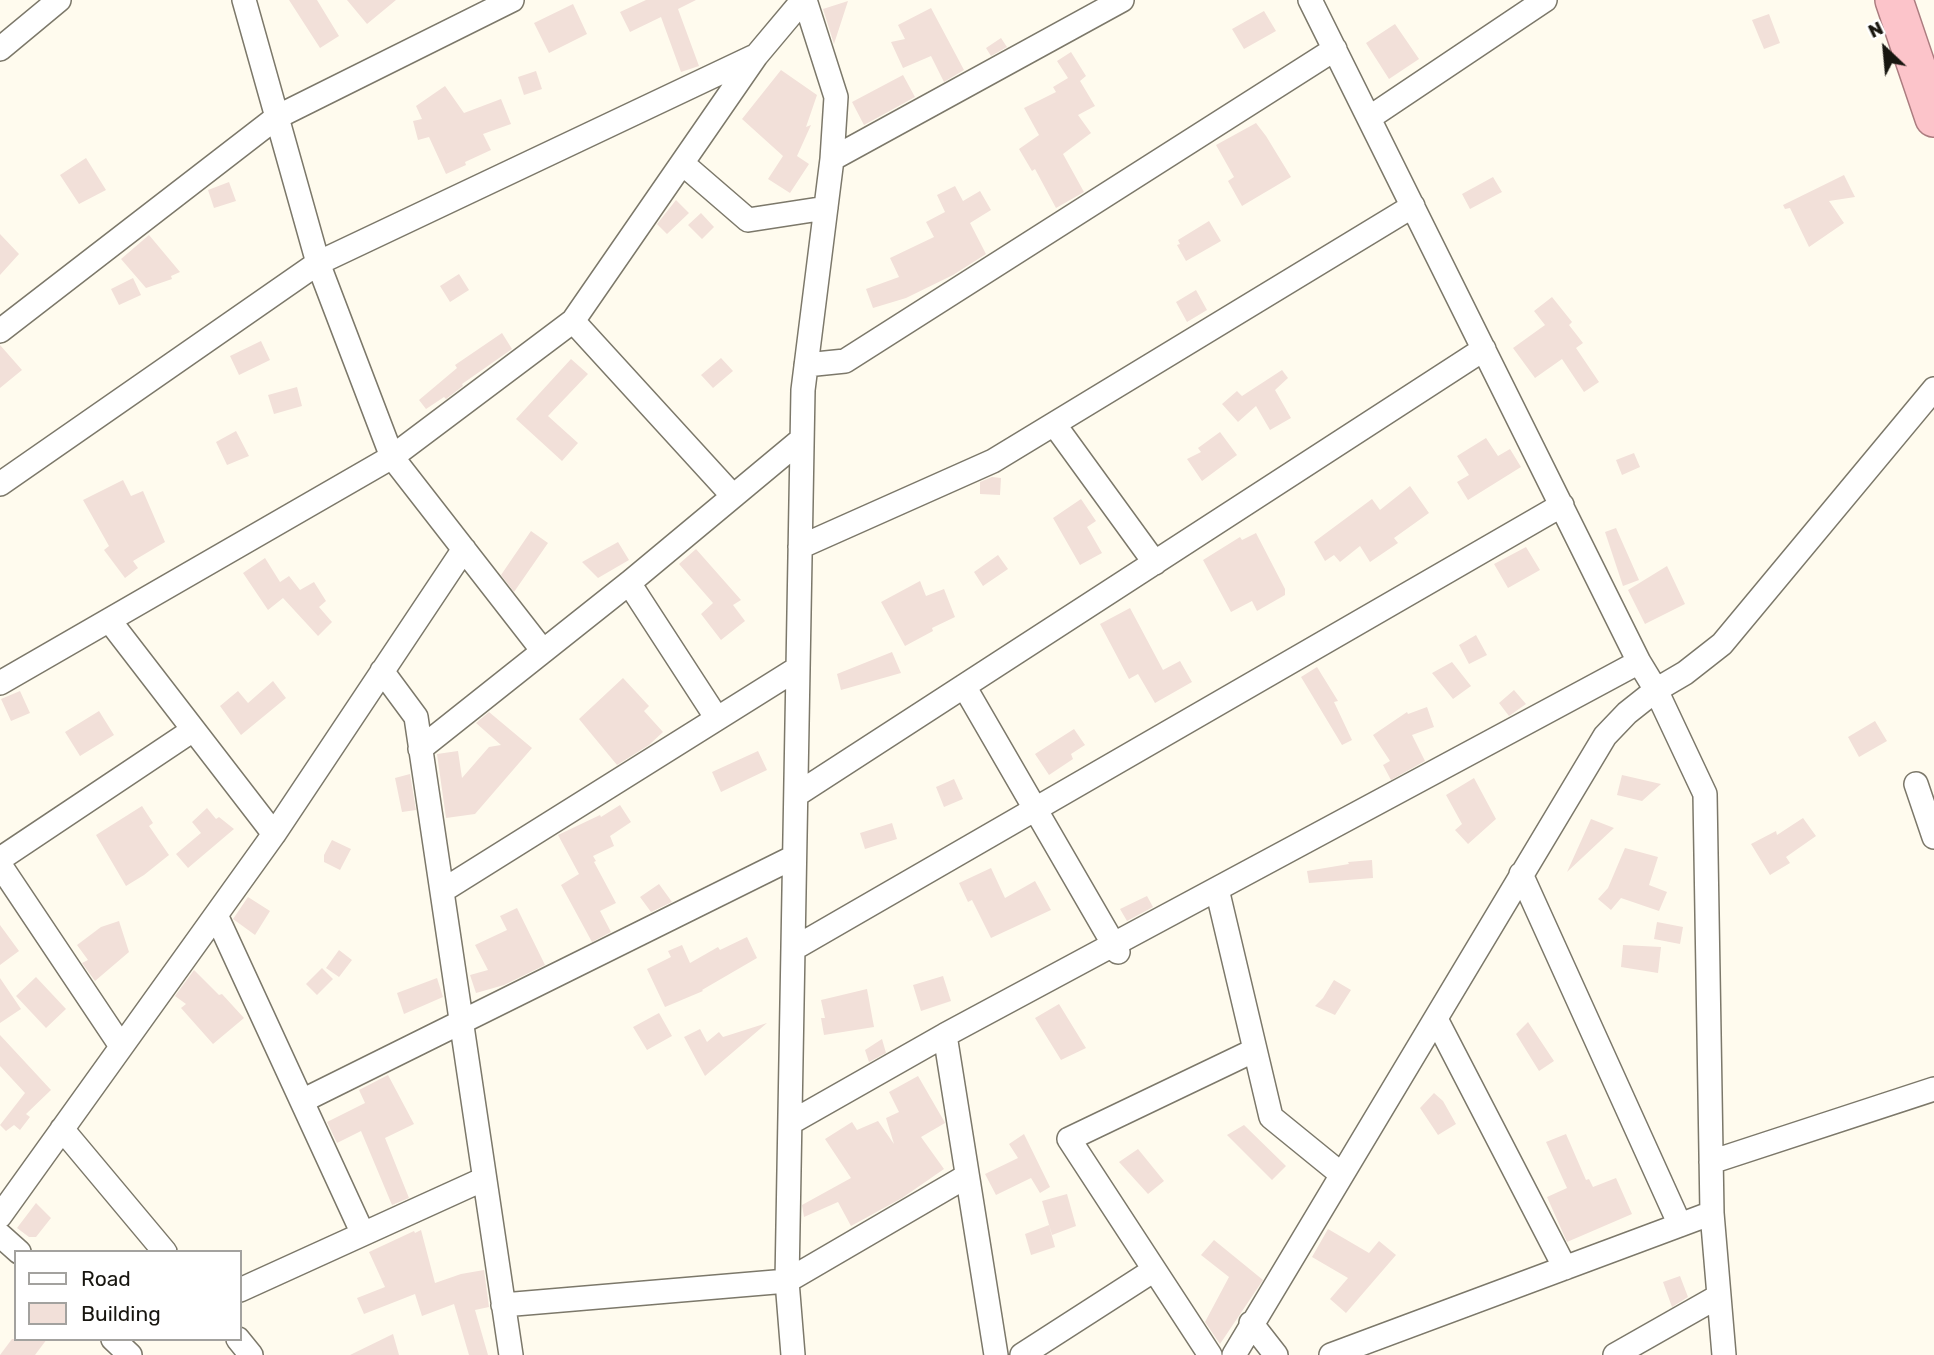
<!DOCTYPE html>
<html>
<head>
<meta charset="utf-8">
<style>
  body { margin:0 }
  #map { position:relative; width:1934px; height:1355px; overflow:hidden; background:#fffbee; font-family:Rubik,sans-serif }
  canvas { display:block }
  .legend { position:absolute; left:14px; top:1250px; width:228px; height:91px; box-sizing:border-box; background:#fff; border:2px solid #a3a29f; margin:0; padding:9px 12px; list-style:none; font-size:21px; color:#181610 }
  .legend li { display:flex; align-items:center; gap:14px; height:35px }
  .legend b { width:35px; border:2px solid #a3a29f }
  .north { position:absolute; left:1850px; top:14px; width:70px; height:70px; -webkit-text-stroke:5px #fff; paint-order:stroke; rotate:334deg; font-size:19px; font-weight:700; line-height:28px; text-align:center; color:#181610 }
  .north::after { content:''; display:block; margin:auto; width:24px; height:32px; background:#181610; clip-path:polygon(50% 0,100% 100%,50% 72%,0 100%) }
</style>
</head>
<body>
<div id="map">
<canvas width="1934" height="1355"></canvas>
<ul class="legend">
<li><b style="height:9px;background:#fff"></b>Road</li>
<li><b style="height:19px;background:#f2e0d9"></b>Building</li>
</ul>
<div class="north">N</div>
</div>
<script>
const context = document.querySelector('canvas').getContext('2d');
context.lineJoin = 'round';
function fillPath(path, color) { context.fillStyle = color; context.fill(path, 'evenodd'); }
const shape = rows => new Path2D(rows.map(r => 'M' + r).join(''));
function trace(path, color, width, dash) { context.strokeStyle = color; context.lineWidth = width; context.lineCap = dash ? 'butt' : 'round'; context.setLineDash(dash || []); context.stroke(path); }
fillPath(shape([
  [289,0,317,0,339,36,320,48],
  [347,0,396,0,367,24],
  [646,0,696,0,678,9,699,66,681,72,661,17,630,32,620,12],
  [848,1,834,44,823,9],
  [573,4,587,34,549,53,534,23],
  [931,8,964,70,944,82,931,56,903,68,891,42,905,39,898,25],
  [1264,11,1276,31,1244,49,1232,29],
  [1769,14,1780,43,1764,49,1752,20],
  [1395,24,1419,59,1389,79,1366,43],
  [1001,38,1007,47,991,56,986,48],
  [1071,52,1086,76,1080,81,1095,106,1078,115,1091,133,1063,154,1084,192,1056,208,1035,169,1032,171,1019,149,1039,135,1024,108,1056,92,1053,87,1068,78,1057,61],
  [781,70,817,95,806,127,811,125,797,156,809,164,790,193,768,179,783,156,742,119],
  [536,71,542,89,524,95,518,77],
  [903,75,915,97,864,125,852,102],
  [445,86,464,113,501,99,511,124,483,134,491,150,465,162,466,165,446,174,429,137,418,140,413,121,422,119,416,106],
  [1256,123,1266,136,1291,177,1242,206,1228,181,1234,177,1216,145],
  [86,158,106,190,79,204,60,175],
  [1844,175,1855,197,1829,201,1844,223,1809,247,1790,208,1785,209,1783,205],
  [1493,177,1502,192,1470,209,1462,194],
  [229,182,236,201,214,208,208,190],
  [955,186,963,201,980,191,991,210,970,223,986,254,953,275,906,298,873,308,866,289,899,277,890,258,934,237,926,222,945,212,937,195],
  [676,200,689,213,667,234,657,224],
  [701,213,714,227,702,239,688,225],
  [1209,221,1221,241,1186,261,1177,245,1180,244,1178,240],
  [0,234,19,254,0,275],
  [149,235,180,272,171,276,172,279,146,288,121,259],
  [459,274,469,290,450,302,440,286],
  [133,278,141,295,119,305,111,289],
  [1196,290,1207,310,1187,322,1176,302],
  [1552,297,1572,322,1569,325,1583,343,1576,348,1599,382,1584,392,1562,359,1535,378,1513,348,1545,325,1534,311],
  [502,333,512,349,462,384,463,386,446,399,444,397,426,409,419,400,457,368,455,365],
  [261,341,270,360,239,375,230,356],
  [0,345,22,370,0,388],
  [721,358,733,371,713,388,701,375],
  [571,359,588,374,548,416,578,443,562,461,516,419],
  [1282,370,1288,378,1275,390,1291,418,1270,430,1256,406,1238,422,1222,404,1237,391,1242,396],
  [297,387,302,406,274,414,268,395],
  [236,431,249,456,227,465,216,442],
  [1220,432,1237,455,1202,481,1187,459,1201,452,1198,448],
  [1486,438,1498,456,1510,449,1521,467,1468,500,1457,482,1469,475,1457,456],
  [1634,453,1640,467,1622,475,1616,460],
  [992,477,1001,478,1000,495,980,494,980,482],
  [123,480,131,496,143,491,165,542,133,561,138,568,125,578,104,550,109,546,83,500],
  [1410,486,1429,513,1394,538,1398,543,1370,562,1360,546,1340,562,1334,555,1325,561,1314,542,1372,499,1380,510],
  [1081,499,1096,521,1087,527,1102,553,1080,565,1053,518],
  [1616,528,1639,580,1623,586,1605,532],
  [531,531,548,543,514,592,501,575],
  [1256,533,1285,589,1285,595,1257,611,1252,601,1231,612,1203,560,1240,537,1242,540],
  [618,542,629,560,598,578,582,562],
  [1526,547,1540,570,1508,588,1494,564],
  [696,549,741,600,733,605,745,621,721,640,701,614,713,603,679,564],
  [998,555,1008,569,983,586,974,572],
  [265,558,280,582,289,576,300,590,314,582,326,601,319,607,332,622,318,636,283,598,268,610,243,573],
  [1667,566,1685,604,1645,624,1628,590],
  [920,581,926,596,944,589,955,617,932,628,933,631,905,646,881,602],
  [1130,608,1163,670,1180,661,1192,682,1155,703,1138,674,1129,679,1100,624],
  [1476,635,1487,655,1469,664,1459,645],
  [892,652,901,673,841,690,837,674],
  [1452,662,1471,686,1453,699,1432,673],
  [1317,667,1338,701,1334,702,1352,740,1342,745,1301,677],
  [623,678,649,706,644,711,663,732,649,745,617,765,579,719],
  [273,681,286,698,241,735,220,706,238,691,248,703],
  [1514,690,1526,704,1509,716,1499,703],
  [20,691,30,713,11,721,1,699],
  [1427,707,1434,727,1412,735,1425,761,1391,780,1383,765,1390,761,1373,735,1407,712,1408,714],
  [99,711,114,735,80,756,65,732],
  [489,712,532,748,475,814,446,818,437,754,458,751,462,778,489,747,501,745,476,723],
  [1875,721,1887,741,1859,757,1848,737],
  [1074,729,1085,745,1071,754,1073,759,1049,775,1035,754],
  [758,751,767,770,721,792,712,772],
  [410,774,416,810,402,812,395,778],
  [1622,775,1661,784,1642,801,1617,795],
  [1474,778,1496,819,1468,844,1455,830,1462,824,1446,795],
  [954,779,963,799,944,807,936,787],
  [620,805,631,822,610,836,614,846,593,856,596,861,594,862,616,903,600,911,611,932,592,942,561,885,579,874,558,835,600,815,601,817],
  [142,806,153,823,149,826,169,855,144,875,126,886,96,835],
  [207,808,216,819,219,817,234,829,188,868,176,854,201,833,192,822],
  [1803,818,1816,836,1786,857,1790,863,1770,875,1751,844,1776,831,1777,835],
  [1591,819,1614,828,1567,872],
  [892,823,897,839,865,849,860,833],
  [332,840,351,849,340,870,324,862,324,855],
  [1625,848,1658,857,1649,885,1667,892,1659,911,1621,898,1611,910,1598,899,1608,888],
  [1372,860,1373,878,1309,883,1307,871,1349,864,1348,862],
  [991,868,1005,898,1035,881,1051,910,991,938,972,900,968,902,959,883],
  [659,884,672,902,651,912,640,897],
  [1147,896,1153,907,1127,921,1120,909],
  [248,897,270,911,255,935,233,919],
  [517,908,545,965,504,985,476,993,470,975,488,970,475,945,507,930,500,916],
  [119,921,129,952,95,981,82,963,88,960,77,945,101,927],
  [1657,922,1683,927,1680,944,1654,939],
  [0,925,19,951,0,965],
  [747,937,757,958,702,990,703,991,665,1007,647,969,671,957,668,951,682,945,690,963,718,947,720,950],
  [1623,945,1661,947,1658,973,1621,967],
  [339,950,352,960,339,977,326,968],
  [322,968,333,979,317,995,306,984],
  [194,970,219,995,222,994,244,1018,213,1044,181,1008,186,1004,175,996],
  [943,976,951,1001,921,1011,913,985],
  [36,977,66,1009,46,1028,16,996],
  [0,978,21,1009,0,1023],
  [437,978,443,997,404,1014,397,993],
  [1334,980,1351,990,1335,1015,1315,1006,1323,998],
  [867,989,874,1027,824,1035,821,1018,825,1018,821,1000],
  [1059,1004,1086,1048,1061,1060,1035,1018],
  [659,1013,672,1036,647,1050,633,1027],
  [1528,1022,1554,1061,1539,1071,1516,1034],
  [767,1023,705,1076,684,1037,700,1029,707,1042,719,1032,723,1037],
  [0,1035,51,1090,26,1114,30,1117,20,1130,14,1125,6,1131,0,1125,25,1093,0,1066],
  [882,1039,886,1053,869,1062,865,1050],
  [388,1075,414,1124,385,1138,409,1198,392,1205,361,1131,337,1143,327,1122,365,1103,359,1090],
  [918,1076,944,1121,945,1123,921,1137,944,1169,902,1198,851,1226,838,1202,804,1217,802,1205,851,1178,825,1139,852,1122,857,1130,878,1121,894,1144,886,1118,899,1112,889,1092],
  [1434,1093,1443,1101,1456,1124,1438,1135,1420,1108],
  [1244,1125,1286,1166,1272,1180,1227,1135],
  [1024,1134,1050,1187,1040,1193,1031,1178,996,1195,985,1174,1018,1158,1009,1144],
  [1566,1134,1586,1180,1589,1179,1593,1187,1616,1178,1632,1214,1567,1242,1547,1197,1567,1188,1546,1142],
  [1138,1149,1164,1181,1148,1194,1119,1162],
  [1067,1194,1076,1226,1052,1235,1042,1201],
  [36,1203,51,1218,36,1237,29,1237,17,1228],
  [1049,1225,1055,1247,1031,1255,1025,1234],
  [1328,1229,1369,1253,1379,1241,1396,1255,1346,1313,1330,1299,1348,1278,1312,1257],
  [421,1230,435,1283,461,1274,484,1270,489,1307,475,1310,488,1355,469,1355,454,1304,422,1316,415,1294,364,1314,357,1298,385,1287,369,1252,414,1231,415,1233],
  [1214,1240,1263,1280,1220,1344,1205,1322,1229,1277,1201,1255],
  [1680,1276,1688,1297,1672,1307,1663,1282],
  [393,1334,399,1355,350,1355],
  [12,1339,47,1339,35,1355,0,1355]
]), '#f2e0d9');
const minor = shape([
  [244,0,318,263,392,457,543,651],
  [1310,0,1639,662,1656,690,1705,794,1712,1213,1724,1355],
  [0,49,59,0],
  [1369,118,1545,0],
  [832,159,1122,0],
  [682,163,748,220,826,208],
  [573,321,733,496],
  [0,331,277,117,512,0],
  [806,365,845,361,1335,49],
  [1054,424,1155,563],
  [0,484,318,263,753,57],
  [800,547,993,461,1413,206],
  [629,583,716,717],
  [109,620,274,834],
  [382,671,416,717,511,1355],
  [0,683,392,457,573,321,756,56,803,0],
  [964,686,1118,952],
  [420,749,629,583,802,439],
  [1916,784,1934,837],
  [796,795,1484,349],
  [0,859,193,730],
  [0,865,121,1046],
  [1521,874,1680,1225],
  [1217,889,1271,1117,1341,1174],
  [442,891,798,668],
  [216,915,363,1234],
  [793,949,1562,505],
  [1436,1019,1565,1268],
  [945,1035,996,1355],
  [302,1101,794,857],
  [790,1123,945,1035,1639,662],
  [62,1129,165,1252],
  [1711,1162,1934,1089],
  [0,1216,274,834,464,549],
  [0,1235,19,1252],
  [240,1290,484,1179],
  [503,1305,787,1281,967,1176],
  [1251,1323,1276,1355],
  [113,1339,130,1355],
  [238,1339,251,1355],
  [793,1355,787,1281,803,390,832,159,836,97,805,0],
  [1022,1355,1154,1270],
  [1210,1355,1069,1139,1255,1050],
  [1234,1355,1605,736,1627,713,1656,690,1685,673,1722,644,1934,389],
  [1331,1355,1712,1213],
  [1615,1355,1719,1296]
]);
const trunk = shape([
  [1894,0,1934,118]
]);
trace(minor, '#7c786a', 26);
trace(trunk, '#ac7d80', 40);
trace(minor, '#fff', 23);
trace(trunk, '#fcc4ca', 37);
</script>
</body>
</html>
